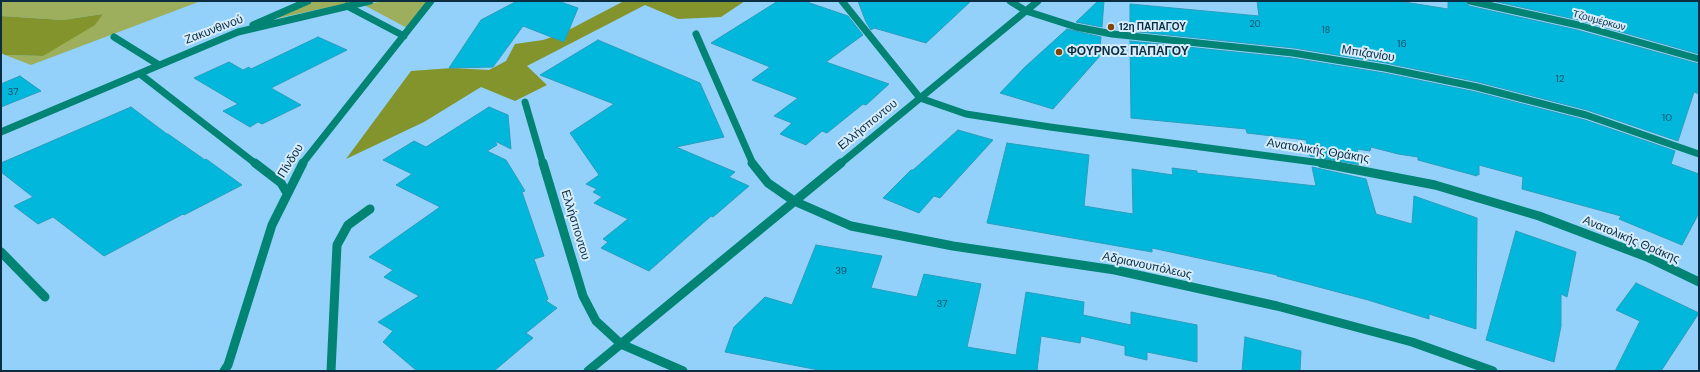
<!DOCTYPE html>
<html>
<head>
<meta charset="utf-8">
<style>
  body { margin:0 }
  #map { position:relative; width:1700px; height:372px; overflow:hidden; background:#93d1fb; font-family:"DM Sans",sans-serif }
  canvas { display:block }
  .frame { position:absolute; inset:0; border:2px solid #0b2d42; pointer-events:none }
</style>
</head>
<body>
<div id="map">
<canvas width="1700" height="372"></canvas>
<div class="frame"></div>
</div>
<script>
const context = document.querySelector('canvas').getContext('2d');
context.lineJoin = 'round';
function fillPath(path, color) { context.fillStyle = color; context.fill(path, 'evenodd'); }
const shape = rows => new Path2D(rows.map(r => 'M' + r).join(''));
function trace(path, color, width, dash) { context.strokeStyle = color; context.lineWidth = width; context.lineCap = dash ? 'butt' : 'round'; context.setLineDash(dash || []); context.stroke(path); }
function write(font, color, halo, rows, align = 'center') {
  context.font = font + ' "DM Sans",sans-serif'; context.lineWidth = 4; context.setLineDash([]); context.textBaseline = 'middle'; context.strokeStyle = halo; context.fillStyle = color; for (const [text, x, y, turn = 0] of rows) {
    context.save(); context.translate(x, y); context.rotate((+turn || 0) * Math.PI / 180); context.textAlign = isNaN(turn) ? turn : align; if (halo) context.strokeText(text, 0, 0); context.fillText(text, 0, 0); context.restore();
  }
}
fillPath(shape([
  [1,1,201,1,31,65,5,55,43,56,103,14,63,20,1,16],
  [314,1,358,1,269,20],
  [383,1,431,1,409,29,364,5]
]), '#9daf5c');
fillPath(shape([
  [624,1,745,1,721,17,678,19,645,5,527,66,547,85,515,101,481,87,424,122,346,159,411,71,452,68,489,70,506,61,515,44,543,40,561,34],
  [103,14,95,25,43,56,5,55,1,53,1,16,63,20]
]), '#82942b');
const building = shape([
  [517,1,558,1,578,8,564,42,523,26,493,67,449,68,481,20,517,1],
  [778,1,804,1,848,16,863,35,826,62,889,84,866,105,863,104,827,133,822,131,806,145,780,134,792,123,774,116,798,98,752,80,770,67,711,43,778,1],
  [858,1,971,1,926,43,874,28,871,30,866,22,858,1],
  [1098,1,1104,1,1102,27,1076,22,1098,1],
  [1257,1,1398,1,1448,9,1448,1,1465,1,1469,6,1577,30,1699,64,1699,94,1694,92,1678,141,1587,110,1478,82,1386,63,1294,48,1130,31,1130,4,1259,16,1257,1],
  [1493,1,1699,1,1699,54,1579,20,1493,1],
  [1067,29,1101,37,1099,57,1053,109,1000,93,1025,67,1067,29],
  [318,37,347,50,271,88,301,105,262,124,258,122,250,127,223,111,238,104,194,78,229,62,243,70,249,67,251,69,318,37],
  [598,40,700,83,724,137,676,147,735,172,729,177,749,186,720,211,713,217,711,216,649,271,601,248,608,242,603,239,628,219,594,203,602,197,593,192,597,189,586,184,599,175,570,133,614,104,540,75,598,40],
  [1130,41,1292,58,1384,73,1476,92,1585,120,1675,151,1671,164,1699,174,1699,213,1682,245,1619,219,1621,216,1522,189,1523,177,1479,165,1479,175,1477,174,1477,176,1418,160,1418,157,1398,154,1371,147,1370,151,1357,149,1361,165,1310,156,1306,140,1247,133,1246,129,1131,118,1130,41],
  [20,76,41,91,1,107,1,84,20,76],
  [131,107,167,134,168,134,205,160,206,159,242,185,184,215,183,214,104,256,53,217,38,224,14,206,33,197,1,172,1,163,131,107],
  [489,107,508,115,511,149,495,141,497,145,487,151,506,160,525,191,522,192,544,256,534,259,548,299,546,301,557,308,526,333,533,338,494,371,417,371,383,342,393,331,378,322,419,296,384,277,393,270,369,257,440,207,396,185,412,174,383,160,414,141,426,147,489,107],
  [958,130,993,140,940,198,934,196,919,213,883,198,911,170,913,170,958,130],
  [1007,143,1089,155,1084,206,1133,214,1132,169,1173,175,1172,168,1197,171,1197,173,1316,186,1312,167,1366,179,1376,214,1412,224,1414,196,1477,218,1476,329,1429,314,1429,319,1368,300,1277,276,1277,275,1152,248,1152,252,987,223,1007,143],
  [1516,231,1576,252,1567,297,1561,294,1561,326,1554,362,1486,340,1516,231],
  [816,245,882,256,871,288,917,297,924,274,981,284,967,347,1016,355,1026,292,1084,302,1083,315,1131,325,1131,312,1197,325,1197,362,1147,352,1147,360,1125,355,1125,346,1081,336,1080,343,1041,336,1037,371,824,371,725,352,734,327,765,297,792,305,816,245],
  [1636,283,1699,313,1661,371,1615,371,1640,321,1616,310,1636,283],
  [1245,337,1301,351,1300,371,1242,371,1245,337]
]);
fillPath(building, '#02b7dc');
trace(building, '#289ebc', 1);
trace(shape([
  [842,1,920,98,966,114,1050,127,1329,164],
  [1010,1,1026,11,1076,27,1112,34,1293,53,1385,68,1477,87,1586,115,1699,154],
  [1470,1,1578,25,1699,59],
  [253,25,308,1],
  [696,34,753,164],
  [114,37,159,65],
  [140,74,256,164],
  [525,102,543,164],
  [1,132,238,32,370,1],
  [840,164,1038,1]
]), '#018473', 7);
trace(shape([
  [255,163,281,183,287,193],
  [543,163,583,296,596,321,621,344,683,371],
  [752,163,768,183,794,201,851,226,953,246,1115,270,1277,306,1412,342,1493,371],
  [1321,163,1435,185,1539,216,1647,257,1699,282],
  [1,252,45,297],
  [331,371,337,245,348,225,370,209],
  [588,371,841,163]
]), '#018473', 9);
trace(shape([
  [347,6,404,36],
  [302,164,431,1]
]), '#018473', 7);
trace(shape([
  [224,371,228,365,272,225,303,163]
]), '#018473', 9);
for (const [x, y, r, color] of [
  [1111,27,4,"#814500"],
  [1059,52,4,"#814500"]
]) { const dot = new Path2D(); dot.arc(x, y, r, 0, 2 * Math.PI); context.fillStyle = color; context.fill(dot); trace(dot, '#d6edfd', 1.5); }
write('9px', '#095068', null, [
  ["20",1255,25],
  ["18",1326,31]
]);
write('10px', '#0b2d42', '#d6edfd', [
  ["Τζουμέρκων",1599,21,15]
]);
write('bold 10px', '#0b2d42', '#d6edfd', [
  ["12η ΠΑΠΑΓΟΥ",1119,27]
], 'left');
write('10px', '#095068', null, [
  ["16",1402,44],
  ["12",1560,79],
  ["37",13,92],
  ["10",1667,118],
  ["39",841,271],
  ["37",942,304]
]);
write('12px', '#0b2d42', '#d6edfd', [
  ["Ζακυνθινού",214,30,-21],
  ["Μπιζανίου",1368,54,9],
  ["Ελλήσποντου",868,125,-39],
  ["Ανατολικής Θράκης",1318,151,9],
  ["Πίνδου",291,161,-58],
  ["Ελλήσποντου",575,225,73],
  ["Ανατολικής Θράκης",1631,240,23],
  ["Αδριανουπόλεως",1147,266,12]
]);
write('bold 12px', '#0b2d42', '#d6edfd', [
  ["ΦΟΥΡΝΟΣ ΠΑΠΑΓΟΥ",1067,52]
], 'left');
</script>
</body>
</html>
